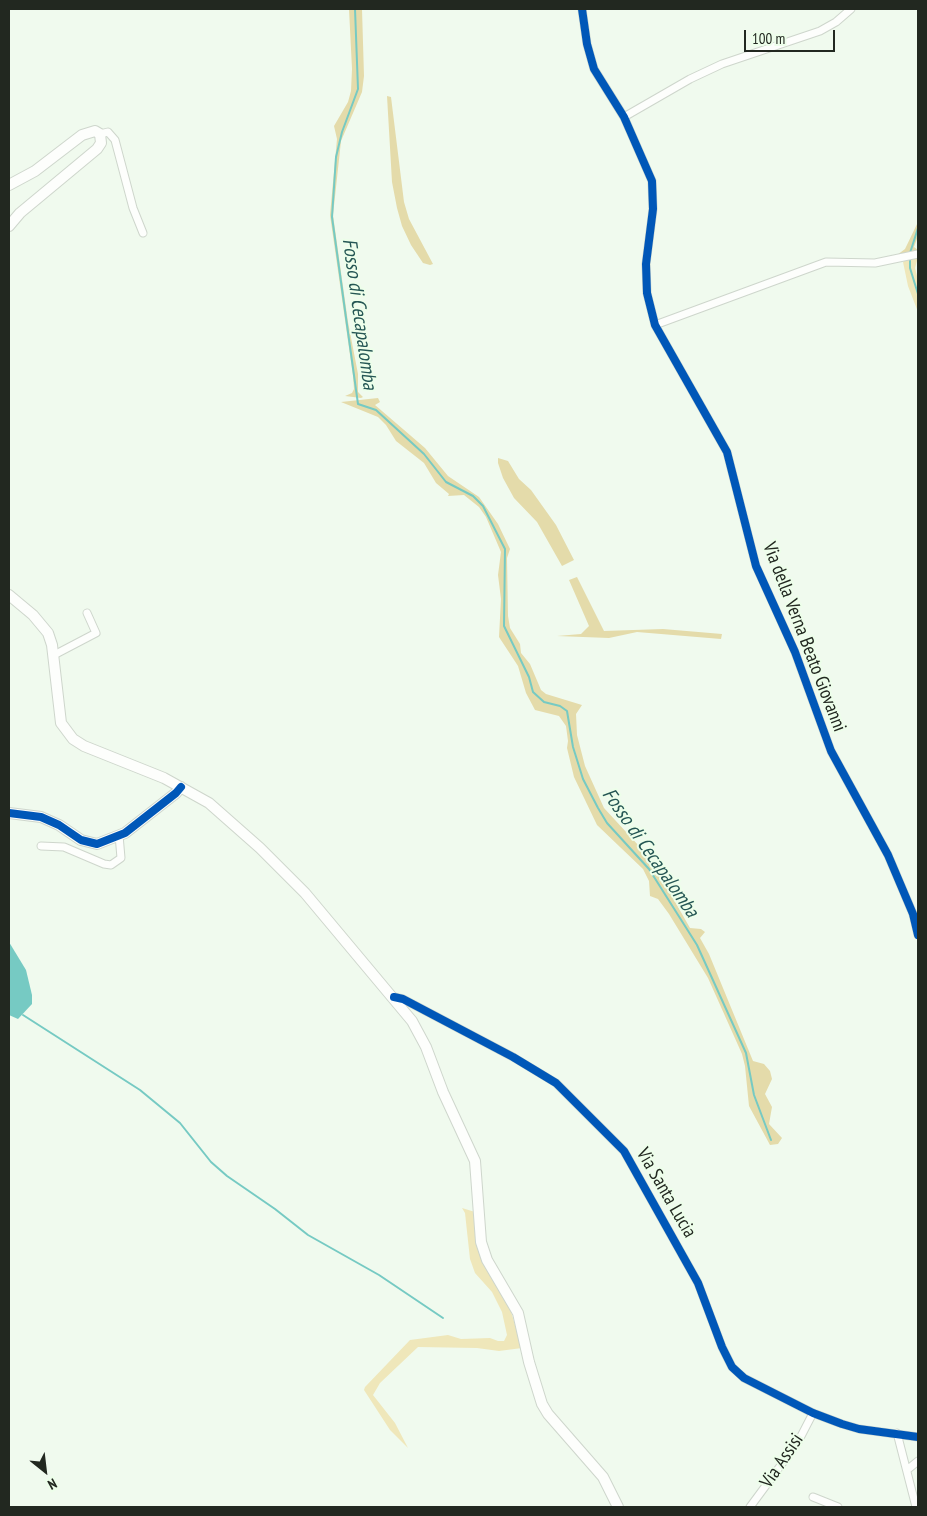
<!DOCTYPE html>
<html>
<head>
<meta charset="utf-8">
<style>
  body { margin:0 }
  #map { position:relative; width:927px; height:1516px; overflow:hidden; background:#f0faee; font-family:"PT Sans Narrow",sans-serif }
  canvas { display:block }
  .frame { position:absolute; inset:0; border:10px solid #222820; pointer-events:none }
  .north { position:absolute; left:20px; top:1446px; width:50px; height:50px; -webkit-text-stroke:4px #edfeea; paint-order:stroke; rotate:151deg; font-size:14px; font-weight:700; line-height:20px; text-align:center; color:#222820 }
  .north::after { content:''; display:block; margin:auto; width:18px; height:22px; background:#222820; clip-path:polygon(50% 0,100% 100%,50% 72%,0 100%) }
  .scale { position:absolute; left:744px; top:30px; width:91px; height:22px; box-sizing:border-box; border:2px solid #222820; border-top:0; padding-left:6px; font-size:15px; line-height:18px; white-space:nowrap; color:#222820; -webkit-text-stroke:4px #edfeea; paint-order:stroke }
</style>
</head>
<body>
<div id="map">
<canvas width="927" height="1516"></canvas>
<div class="frame"></div>
<div class="north">N</div>
<div class="scale">100 m</div>
</div>
<script>
const context = document.querySelector('canvas').getContext('2d');
context.lineJoin = 'round';
function fillPath(path, color) { context.fillStyle = color; context.fill(path, 'evenodd'); }
const shape = rows => new Path2D(rows.map(r => 'M' + r).join(''));
function trace(path, color, width, dash) { context.strokeStyle = color; context.lineWidth = width; context.lineCap = dash ? 'butt' : 'round'; context.setLineDash(dash || []); context.stroke(path); }
function write(font, color, halo, rows, align = 'center') {
  context.font = font + ' "PT Sans Narrow",sans-serif'; context.lineWidth = 4; context.setLineDash([]); context.textBaseline = 'middle'; context.strokeStyle = halo; context.fillStyle = color; for (const [text, x, y, turn = 0] of rows) {
    context.save(); context.translate(x, y); context.rotate((+turn || 0) * Math.PI / 180); context.textAlign = isNaN(turn) ? turn : align; if (halo) context.strokeText(text, 0, 0); context.fillText(text, 0, 0); context.restore();
  }
}
fillPath(shape([
  [918,257,915,268,918,280,918,312,908,286,903,262,906,259],
  [462,1208,475,1212,475,1230,509,1305,522,1348,499,1351,477,1348,418,1347,380,1383,373,1395,395,1423,408,1448,390,1430,364,1390,365,1387,410,1340,448,1335,461,1339,490,1338,498,1341,504,1341,507,1335,502,1312,492,1292,475,1273,470,1259,465,1213]
]), '#efe7ba');
fillPath(shape([
  [349,9,362,9,364,76,362,92,341,141,333,215,348,322,358,374,358,392,363,397,361,398,345,396,352,393,354,389,353,376,330,215,337,139,334,126,348,102,351,91,352,69],
  [387,96,391,97,404,202,409,219,433,264,430,265,423,263,411,245,402,226,397,208,392,182],
  [918,222,918,236,914,247,918,250,897,255,905,249],
  [378,398,380,402,375,405,425,448,448,476,479,497,498,524,510,549,507,558,508,616,510,628,520,644,521,653,530,664,541,690,546,694,582,705,576,714,577,735,585,766,604,808,650,858,690,928,701,929,705,932,700,938,709,954,753,1061,764,1064,770,1071,772,1079,765,1094,772,1107,769,1124,782,1138,778,1144,770,1145,749,1106,745,1066,742,1054,708,978,669,914,658,899,650,896,649,881,643,869,597,825,574,777,567,748,568,741,566,726,559,716,535,710,526,693,518,666,499,637,501,599,498,575,501,552,486,517,479,507,464,495,448,496,449,494,436,483,424,463,396,441,386,425,378,417,341,402],
  [498,458,508,461,519,479,531,490,556,525,574,560,562,566,537,522,514,498,503,478,498,463],
  [577,577,604,631,663,629,722,634,721,639,637,632,609,638,557,636,581,634,589,626,569,580]
]), '#e4dbaa');
fillPath(shape([
  [9,942,26,970,32,995,32,1004,18,1019,9,1015]
]), '#76cac3');
trace(shape([
  [355,9,358,89,342,132,336,157,332,217,358,404,376,410,424,454,446,482,473,496,483,506,505,549,504,626,529,677,533,692,544,702,560,706,567,711,573,747,583,779,598,808,607,823,649,869,697,945,746,1053,754,1095,771,1140],
  [910,253,918,228],
  [910,257,910,268,918,294],
  [23,1015,140,1090,180,1123,211,1162,227,1176,275,1209,308,1235,379,1275,443,1318]
]), '#76cac3', 2);
const street = shape([
  [582,9,587,44,594,69,624,117,652,181,653,209,646,264,647,293,655,325,727,452,756,566,795,652,831,751,888,855,913,914,918,935],
  [624,117,690,79,722,64,820,31,836,22,851,9],
  [100,134,108,132,115,140,133,208,143,233],
  [655,325,826,262,875,263,918,254],
  [54,655,96,633,87,613],
  [41,846,64,847,104,864,111,865,121,858,119,835],
  [394,997,403,999,513,1057,556,1083,624,1151,698,1283,722,1347,732,1367,744,1378,813,1413,842,1424,859,1429,918,1437],
  [897,1433,916,1507],
  [907,1470,918,1461],
  [813,1497,838,1507],
  [750,1507,798,1442,813,1413]
]);
const secondary = shape([
  [9,185,35,171,82,135,95,131,100,134,101,143,97,149,20,213,9,226],
  [9,595,33,615,48,633,52,645,61,723,73,739,84,746,164,778,209,803,260,848,305,893,412,1021,426,1047,443,1092,475,1161,481,1242,487,1260,518,1313,529,1362,542,1404,548,1414,603,1477,618,1507],
  [9,813,41,817,59,825,81,840,97,844,125,833,176,793,181,787]
]);
trace(street, '#ced6cc', 9);
trace(secondary, '#ced6cc', 12);
trace(street, '#fdfefc', 7);
trace(secondary, '#fdfefc', 10);
trace(shape([
  [582,9,587,44,594,69,624,117,652,181,653,209,646,264,647,293,655,325,727,452,756,566,795,652,831,751,888,855,913,914,918,935],
  [9,813,41,817,59,825,81,840,97,844,125,833,176,793,181,787],
  [394,997,403,999,513,1057,556,1083,624,1151,698,1283,722,1347,732,1367,744,1378,813,1413,842,1424,859,1429,918,1437]
]), '#0057b8', 8);
write('19px', '#222820', '#edfeea', [
  ["Via della Verna Beato Giovanni",804,637,69],
  ["Via Santa Lucia",666,1193,60],
  ["Via Assisi",782,1461,-56]
]);
write('italic 20px', '#255654', '#edfeea', [
  ["Fosso di Cecapalomba",359,314,82],
  ["Fosso di Cecapalomba",650,853,55]
]);
</script>
</body>
</html>
